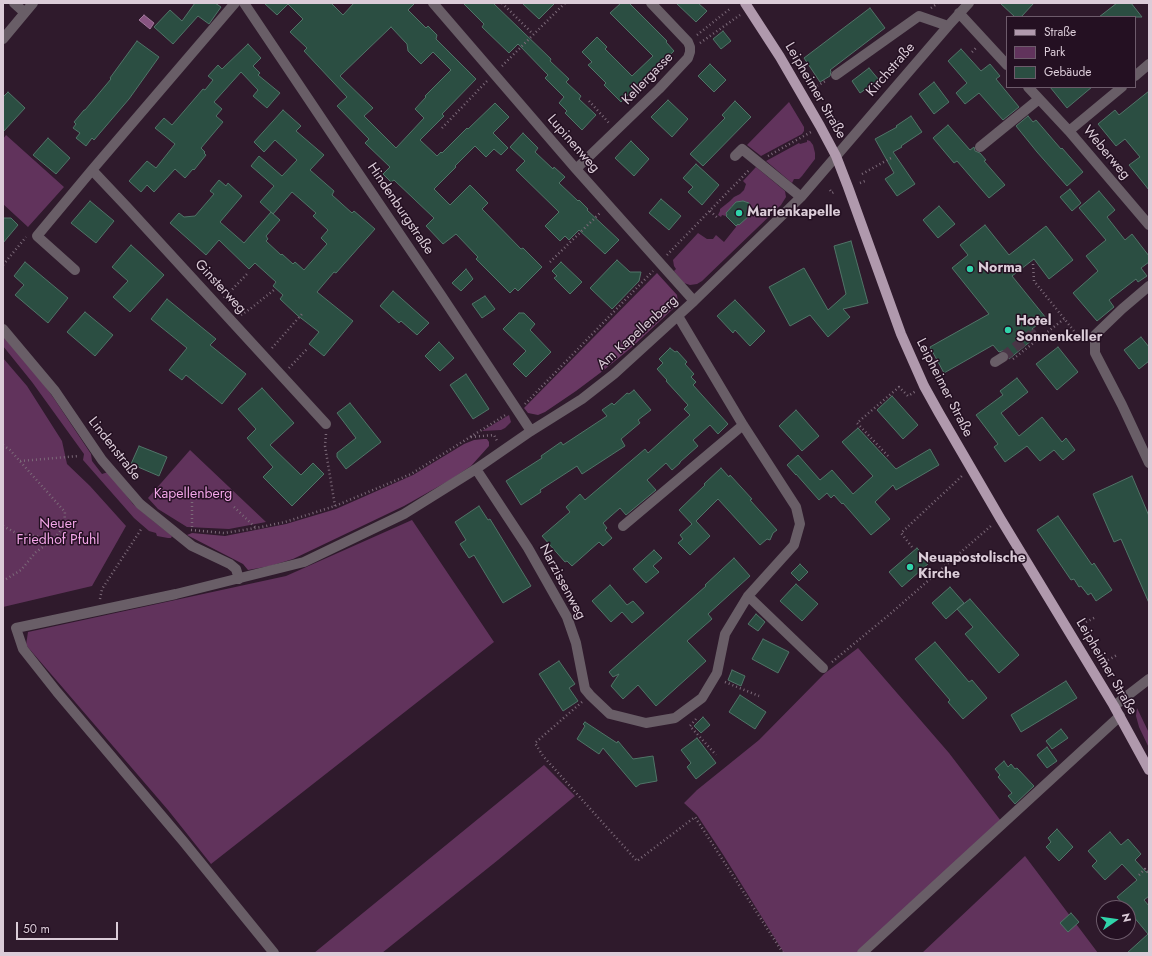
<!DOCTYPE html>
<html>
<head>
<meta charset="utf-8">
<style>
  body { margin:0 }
  #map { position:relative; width:1152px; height:956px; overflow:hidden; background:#2f1a2c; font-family:Jost,sans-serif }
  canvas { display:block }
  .frame { position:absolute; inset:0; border:4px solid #dbccd8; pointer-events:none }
  .legend { position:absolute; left:1006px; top:16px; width:130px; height:72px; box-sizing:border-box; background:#241022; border:1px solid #6d5b6b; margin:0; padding:5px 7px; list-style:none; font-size:12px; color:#dbccd8 }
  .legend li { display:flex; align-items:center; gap:8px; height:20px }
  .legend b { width:20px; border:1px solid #6d5b6b }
  .north { position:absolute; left:1096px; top:900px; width:40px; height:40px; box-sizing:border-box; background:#241022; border:1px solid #6d5b6b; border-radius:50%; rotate:77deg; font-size:11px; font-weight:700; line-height:16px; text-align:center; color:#dbccd8 }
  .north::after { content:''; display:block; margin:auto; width:14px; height:18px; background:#30d4aa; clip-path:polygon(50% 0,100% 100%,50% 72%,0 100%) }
  .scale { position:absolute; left:16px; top:922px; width:102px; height:18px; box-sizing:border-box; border:2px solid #dbccd8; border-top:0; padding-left:5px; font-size:12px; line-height:14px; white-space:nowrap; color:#dbccd8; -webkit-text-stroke:3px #241022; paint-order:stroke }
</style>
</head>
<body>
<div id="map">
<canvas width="1152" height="956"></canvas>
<div class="frame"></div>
<ul class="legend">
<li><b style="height:5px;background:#b099ad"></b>Straße</li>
<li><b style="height:11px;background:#61335c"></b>Park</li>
<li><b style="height:11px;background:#2b4e42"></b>Gebäude</li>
</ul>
<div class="north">N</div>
<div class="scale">50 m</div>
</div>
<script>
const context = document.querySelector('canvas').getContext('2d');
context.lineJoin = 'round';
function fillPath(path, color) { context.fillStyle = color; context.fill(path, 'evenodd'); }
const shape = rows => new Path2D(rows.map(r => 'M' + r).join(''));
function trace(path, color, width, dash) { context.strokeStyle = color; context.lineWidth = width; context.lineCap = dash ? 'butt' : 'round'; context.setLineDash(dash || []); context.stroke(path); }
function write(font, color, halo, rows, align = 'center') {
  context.font = font + ' Jost,sans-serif'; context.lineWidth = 3; context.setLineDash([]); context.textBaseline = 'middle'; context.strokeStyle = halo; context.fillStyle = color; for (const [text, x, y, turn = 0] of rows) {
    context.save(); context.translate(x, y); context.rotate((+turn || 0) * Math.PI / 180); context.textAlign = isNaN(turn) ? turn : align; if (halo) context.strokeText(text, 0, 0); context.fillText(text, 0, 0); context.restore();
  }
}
fillPath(shape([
  [789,102,804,127,804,131,802,134,761,156,747,145],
  [6,135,64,187,28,227,3,204,3,139],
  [807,140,810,141,813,145,815,153,815,159,802,176,799,179,794,179,792,183,766,161,799,143,800,144,807,142],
  [756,167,785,191,786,197,781,205,702,281,697,284,690,285,684,283,674,271,676,269,674,266,673,260,698,233,707,239,713,239,716,235,724,242,736,227,736,226,738,224,740,224,745,202,743,201,742,203,736,202,736,205,733,208,732,206,731,207,733,209,728,213,727,212,726,213,727,215,726,216,722,215,721,217,718,215,720,211,720,209,730,201,734,197,740,194,744,190,746,184,743,181],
  [3,334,38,376,55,400,91,454,92,461,102,474,108,472,133,504,152,520,172,536,171,538,168,538,157,536,156,533,149,531,134,518,83,460,84,454,32,382,3,346],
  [3,358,27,386,62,441,67,464,90,486,126,526,92,586,3,607],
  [509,415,511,422,505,428,501,430,482,431],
  [190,450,266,522,229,529,187,527,158,509,148,498],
  [412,520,494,642,211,864,168,810,26,645,28,632,286,576],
  [858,648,949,753,1001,821,858,953,784,953,724,856,697,815,684,803,697,790,759,740,824,674],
  [1137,708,1149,733,1149,748,1139,727,1136,716],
  [544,765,575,796,498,860,382,953,314,953],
  [1025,856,1098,953,922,953]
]), '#61335c');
fillPath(shape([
  [657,273,677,295,678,303,675,307,632,347,604,370,576,391,545,412,538,415,528,413,524,408],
  [484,439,487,439,489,442,489,446,471,466,450,480,404,506,293,559,270,566,248,570,243,564,187,535,192,533,225,536,286,524,336,509,413,475,464,444,474,440]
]), '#693863');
const water = shape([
  [144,15,154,23,150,29,139,20,144,15]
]);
fillPath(water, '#885481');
trace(water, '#a1789b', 1);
const building = shape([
  [195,3,215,3,221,7,209,24,198,16,173,44,154,27,170,10,182,21,195,3],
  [264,3,331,3,343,15,354,3,415,3,408,10,426,28,428,26,437,35,436,39,476,79,442,114,444,116,420,140,437,156,441,152,442,153,467,128,468,129,495,103,509,117,493,133,508,148,501,155,494,149,486,157,475,146,455,166,456,167,434,189,450,205,470,185,488,203,482,209,521,249,523,248,542,267,518,291,515,288,510,293,476,259,478,257,456,234,443,244,426,226,434,218,394,180,391,182,383,174,390,167,365,143,369,139,337,106,347,97,304,51,307,48,290,32,303,19,288,4,277,15,264,3],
  [391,27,407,44,408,51,421,64,433,52,451,70,425,96,426,97,415,109,424,118,396,148,364,116,373,108,340,76,391,27],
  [463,3,493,3,551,59,550,61,569,79,566,82,581,96,579,99,596,115,582,130,565,113,567,111,559,103,564,97,545,78,548,75,518,44,509,53,482,27,484,24,463,3],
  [522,3,555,3,539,19,522,3],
  [621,3,629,3,667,41,666,42,674,51,637,86,621,102,604,85,606,83,588,65,592,62,582,52,597,37,607,47,605,49,632,76,653,56,610,13,621,3],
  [676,3,698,3,707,11,696,22,676,3],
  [1000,3,1034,3,1021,17,1015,17,1000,3],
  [1117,3,1131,3,1142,17,1099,17,1117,3],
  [870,8,885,28,830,70,831,71,830,76,820,82,804,58,870,8],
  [723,31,731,41,721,49,713,39,723,31],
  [137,41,159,57,129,99,94,140,92,138,86,146,76,138,80,133,73,128,76,124,74,122,84,110,85,110,111,79,110,78,137,41],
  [248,44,261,58,253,66,260,73,258,75,280,93,267,108,253,96,258,90,241,72,214,102,222,109,216,116,223,122,201,148,205,152,204,153,206,155,194,170,193,169,185,178,175,169,154,192,147,185,141,192,129,181,147,161,156,168,175,144,155,128,164,118,172,125,203,89,205,90,213,80,208,76,218,65,222,69,248,44],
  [961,49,981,71,990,64,1000,76,996,79,1019,107,1003,120,979,93,965,104,956,93,967,83,948,61,961,49],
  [710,64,726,80,714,92,698,76,710,64],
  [869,68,879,80,860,93,852,81,869,68],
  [934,82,949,102,934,114,919,94,934,82],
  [1050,87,1092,87,1067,108,1050,87],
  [1149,91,1149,190,1129,165,1140,157,1125,139,1116,146,1098,124,1115,110,1119,115,1149,91],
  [8,92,25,108,3,132,3,97,8,92],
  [668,100,688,119,672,137,651,117,668,100],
  [735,101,751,117,703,166,690,154,725,118,722,115,735,101],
  [283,110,301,126,296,131,324,155,310,170,334,191,332,195,352,213,354,211,375,229,336,273,334,272,317,292,353,321,324,356,309,344,319,332,297,315,280,299,283,295,273,286,276,282,255,263,249,269,219,240,206,255,170,223,179,213,184,217,195,216,214,194,210,191,219,180,226,186,228,183,242,196,220,222,244,243,271,212,280,220,266,236,268,239,266,241,281,255,282,254,293,264,295,262,304,270,327,244,321,238,328,230,313,216,316,213,292,192,273,214,260,202,274,186,251,166,259,156,282,176,297,160,275,140,264,152,254,142,283,110],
  [911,116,922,132,901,146,902,147,893,152,915,184,897,196,885,179,894,173,875,139,897,127,896,126,911,116],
  [1028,116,1033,122,1036,120,1061,149,1062,148,1083,172,1067,186,1037,152,1016,126,1028,116],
  [948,125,970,150,974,147,975,151,980,153,986,160,984,161,1005,185,989,198,957,161,954,163,933,138,948,125],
  [523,133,538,148,535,152,553,169,554,167,565,177,559,183,578,201,579,200,588,209,587,210,619,240,605,254,579,230,569,240,565,236,560,241,545,226,559,212,516,170,525,161,510,147,523,133],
  [48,138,70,158,56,174,33,155,48,138],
  [631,141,649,159,634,176,615,158,631,141],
  [696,164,719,185,702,205,688,192,693,187,683,178,696,164],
  [1070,189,1081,203,1072,211,1060,197,1070,189],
  [1099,191,1115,210,1107,217,1125,240,1132,234,1149,256,1149,262,1141,268,1147,276,1138,282,1136,279,1109,300,1114,307,1097,321,1073,293,1098,271,1086,256,1106,240,1079,208,1099,191],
  [661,199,681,216,669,230,649,213,661,199],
  [90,201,114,221,96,243,71,223,90,201],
  [743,201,749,203,750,215,739,225,738,224,736,226,726,216,727,215,726,213,736,202,743,201],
  [939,206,955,224,938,238,923,220,939,206],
  [3,218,11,218,18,225,3,243,3,218],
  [985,225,1009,255,1046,226,1073,260,1049,279,1034,259,1012,276,1046,318,1032,329,1037,336,1009,359,1009,354,1006,351,1002,351,999,352,993,345,944,373,930,347,989,314,952,268,968,255,960,245,985,225],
  [851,241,868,303,843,309,850,317,828,337,810,315,790,326,769,287,804,268,828,310,846,294,834,246,851,241],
  [131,245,164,275,130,312,113,297,128,281,112,267,131,245],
  [617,260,630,272,641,272,639,281,612,309,590,288,617,260],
  [25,262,68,298,48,323,15,295,24,285,14,276,25,262],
  [561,262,582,282,570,294,554,278,557,276,552,271,561,262],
  [466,269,473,279,461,291,452,283,466,269],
  [393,291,429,323,417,335,401,321,399,323,380,306,393,291],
  [485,296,495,309,482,318,472,304,485,296],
  [167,299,216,339,210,345,246,374,222,404,186,375,182,380,169,370,187,348,151,319,167,299],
  [735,300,765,331,750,346,735,330,733,333,717,316,735,300],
  [85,312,113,335,95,356,67,332,85,312],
  [519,313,524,313,535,324,530,330,551,352,526,377,513,364,526,351,503,329,519,313],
  [1141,337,1149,347,1149,361,1139,369,1124,350,1141,337],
  [439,342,454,358,440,371,425,356,439,342],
  [1058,347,1078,372,1057,390,1036,364,1058,347],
  [670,348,675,352,677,351,687,362,685,364,694,374,691,377,696,382,693,385,728,424,718,434,710,425,693,440,698,446,680,462,680,463,672,470,666,463,647,480,656,490,626,515,620,508,603,523,607,528,605,530,612,538,603,546,599,542,572,566,567,561,565,562,542,536,570,512,566,507,580,494,585,500,645,449,648,453,690,415,684,409,688,405,666,381,667,380,657,369,663,363,659,359,670,348],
  [466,374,489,409,473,419,450,385,466,374],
  [1017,378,1028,392,1001,413,1019,436,1042,417,1062,442,1066,438,1075,450,1063,460,1054,450,1040,461,1027,446,1005,462,994,447,998,444,976,415,1003,395,1000,391,1017,378],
  [262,388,294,423,270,445,301,475,313,463,324,474,292,506,263,477,273,467,247,438,256,429,238,409,262,388],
  [634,390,651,410,638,420,640,423,621,439,625,446,582,474,577,466,540,490,541,492,521,505,506,481,542,458,541,456,561,442,563,445,607,416,602,410,612,403,614,405,627,393,629,394,634,390],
  [892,396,918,425,903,439,877,410,892,396],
  [350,403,381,442,346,469,337,457,337,453,356,438,337,413,350,403],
  [796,410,819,436,802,451,779,426,796,410],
  [858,428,896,469,930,449,939,465,896,490,893,485,875,502,890,519,871,535,843,503,842,504,834,495,831,498,827,493,819,500,796,474,796,475,787,465,798,455,820,480,832,470,853,494,873,476,842,442,858,428],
  [139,446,167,457,159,476,131,464,139,446],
  [721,468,729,477,730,475,752,499,750,500,777,530,773,533,770,540,767,539,760,545,718,499,696,521,710,536,690,555,678,543,683,539,680,535,692,524,679,510,705,485,704,484,721,468],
  [1132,476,1149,516,1149,603,1121,539,1114,542,1093,494,1132,476],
  [479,506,488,520,490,519,531,586,503,603,474,555,469,558,460,544,466,540,455,522,479,506],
  [1058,516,1092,565,1094,563,1112,590,1096,601,1091,593,1088,595,1081,586,1079,587,1074,579,1071,580,1037,530,1058,516],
  [917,548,930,562,902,587,889,572,917,548],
  [654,550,662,558,653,566,659,572,646,583,633,569,654,550],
  [734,558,750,576,708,614,712,619,687,641,706,661,656,706,638,685,623,699,611,686,619,674,613,677,609,672,706,586,705,585,734,558],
  [800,564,808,572,799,581,791,573,800,564],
  [796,584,818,604,802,621,780,601,796,584],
  [610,585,627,605,633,601,644,613,632,623,622,612,611,622,592,601,610,585],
  [950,587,964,603,946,619,932,603,950,587],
  [970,599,1019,655,999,673,965,634,973,627,957,609,970,599],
  [756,614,765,622,758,631,748,624,756,614],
  [763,639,789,652,778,673,752,659,763,639],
  [935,642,969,682,972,680,987,698,963,719,948,702,950,700,915,659,935,642],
  [559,661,575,684,569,688,578,701,563,711,539,674,559,661],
  [732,670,745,676,741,686,728,680,732,670],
  [1066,681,1077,698,1021,732,1011,715,1066,681],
  [740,695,766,712,755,729,729,712,740,695],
  [703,717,710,725,701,733,694,726,703,717],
  [585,722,617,743,618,741,633,759,653,756,657,781,640,784,636,787,603,748,599,754,577,739,585,726,583,724,585,722],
  [1061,729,1068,738,1052,749,1046,741,1061,729],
  [697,738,716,763,696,779,687,767,691,763,681,750,697,738],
  [1047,747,1057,761,1047,768,1037,755,1047,747],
  [1004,761,1008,767,1011,764,1015,769,1017,768,1034,786,1015,804,1008,796,1012,793,998,777,1000,775,995,769,1004,761],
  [1057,829,1073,847,1059,861,1046,847,1051,842,1048,838,1057,829],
  [1110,832,1121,845,1128,839,1141,854,1135,860,1146,872,1149,870,1149,896,1144,900,1149,906,1149,953,1127,953,1148,934,1128,910,1128,908,1126,908,1117,897,1137,880,1122,864,1105,880,1092,866,1097,861,1088,851,1110,832],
  [1071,913,1079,922,1068,932,1060,923,1071,913]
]);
fillPath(building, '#2b4e42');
trace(building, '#517468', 1);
trace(shape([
  [1003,357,1032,334,1030,332]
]), '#493546', 10, [10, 5]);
trace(shape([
  [502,3,533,34],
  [931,8,938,3],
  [697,35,731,8],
  [700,43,740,15],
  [972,52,976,48],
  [502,66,565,3],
  [817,86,827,80],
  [589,101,609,123],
  [838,121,843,133],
  [442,128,487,81],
  [768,156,811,132],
  [862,174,891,158],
  [860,183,865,181],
  [830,190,832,193,834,192],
  [710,211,719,219],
  [667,255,750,169],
  [550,262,601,212],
  [1033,264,1034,281,1082,341,1083,341],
  [3,265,26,237],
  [224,298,247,274],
  [241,315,250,309,274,290],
  [272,348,302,314],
  [1013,359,1064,319],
  [289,368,308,348],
  [525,404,653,271],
  [326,434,325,446,335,506],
  [471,437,494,435,497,441],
  [3,445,10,450,65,512,64,526,54,539,36,552,21,570,3,581],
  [888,456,857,423,899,387,908,396,916,391],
  [20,461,79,456],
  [192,502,192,530],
  [234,507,256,528],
  [3,526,16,533,53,539],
  [191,530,224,533,256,528,285,522,335,506,411,474,507,414],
  [912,547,901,533,963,475],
  [100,599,102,589,142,528],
  [1086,622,1096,617],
  [1108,660,1117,655],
  [832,662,890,614,992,525],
  [725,682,759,696],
  [582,702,535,743,543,756,637,861,695,817,783,953],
  [696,719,690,726,716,755],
  [1139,875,1145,869,1149,874]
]), '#7c6a79', 2.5, [1, 3]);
trace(shape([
  [14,3,24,12],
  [244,3,344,152,441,295,531,431],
  [433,3,576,169,694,301],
  [959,13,1007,65],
  [3,39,33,3],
  [836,75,919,16,948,26],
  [1135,76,1149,64],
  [1028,87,1069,131,1149,225],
  [1069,131,1122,87],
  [980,147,1039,99],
  [735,156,742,149,801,197],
  [576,169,659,89,688,58,690,52,690,47,688,42,651,3],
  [92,170,126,206,326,424],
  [75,270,37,236,92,170,235,3],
  [1149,286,1122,309,1095,335,1095,353,1122,405,1149,463],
  [3,329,55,391,102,460,140,504,192,546,230,564,236,569,239,579],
  [995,362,1003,357],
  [476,469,528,548,567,617,576,643,585,689,590,695,610,714,646,723,675,718,702,698,717,673,725,634,748,596,794,545,800,524,796,507,743,425,678,316],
  [623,526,743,425],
  [748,596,823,668],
  [1114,706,1149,679],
  [274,953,183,841,57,692,23,649,16,628,176,594,304,562,404,514,476,469,531,431,582,399,614,374,694,301,801,197,948,26,969,3],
  [862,953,1120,716]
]), '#695e67', 10);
trace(shape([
  [745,3,780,57,820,126,836,156,848,187,901,334,924,386,939,413,1000,518,1114,706,1149,770]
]), '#b099ad', 10);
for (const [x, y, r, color] of [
  [739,213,4,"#30d4aa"],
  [970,269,4,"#30d4aa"],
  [1008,330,4,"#30d4aa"],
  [910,567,4,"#30d4aa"]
]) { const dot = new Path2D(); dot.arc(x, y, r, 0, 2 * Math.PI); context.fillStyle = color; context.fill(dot); trace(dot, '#241022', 1.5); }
write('14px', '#dbccd8', '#241022', [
  ["Kirchstraße",891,70,-49],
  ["Kellergasse",648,79,-46],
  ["Leipheimer Straße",815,91,60],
  ["Lupinenweg",573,144,49],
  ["Weberweg",1106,153,50],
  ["Hindenburgstraße",400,209,56],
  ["Ginsterweg",220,287,47],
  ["Am Kapellenberg",638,333,-42],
  ["Leipheimer Straße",944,388,63],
  ["Lindenstraße",114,449,52],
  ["Narzissenweg",562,582,62],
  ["Leipheimer Straße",1106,667,60]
]);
write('bold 14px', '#dbccd8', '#241022', [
  ["Marienkapelle",747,213],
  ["Norma",978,269],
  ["Hotel",1016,322],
  ["Sonnenkeller",1016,338],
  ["Neuapostolische",918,559],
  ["Kirche",918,575]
], 'left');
write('14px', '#f3a6e8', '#241022', [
  ["Kapellenberg",193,495],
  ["Neuer",58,525],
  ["Friedhof Pfuhl",58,541]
]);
</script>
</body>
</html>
